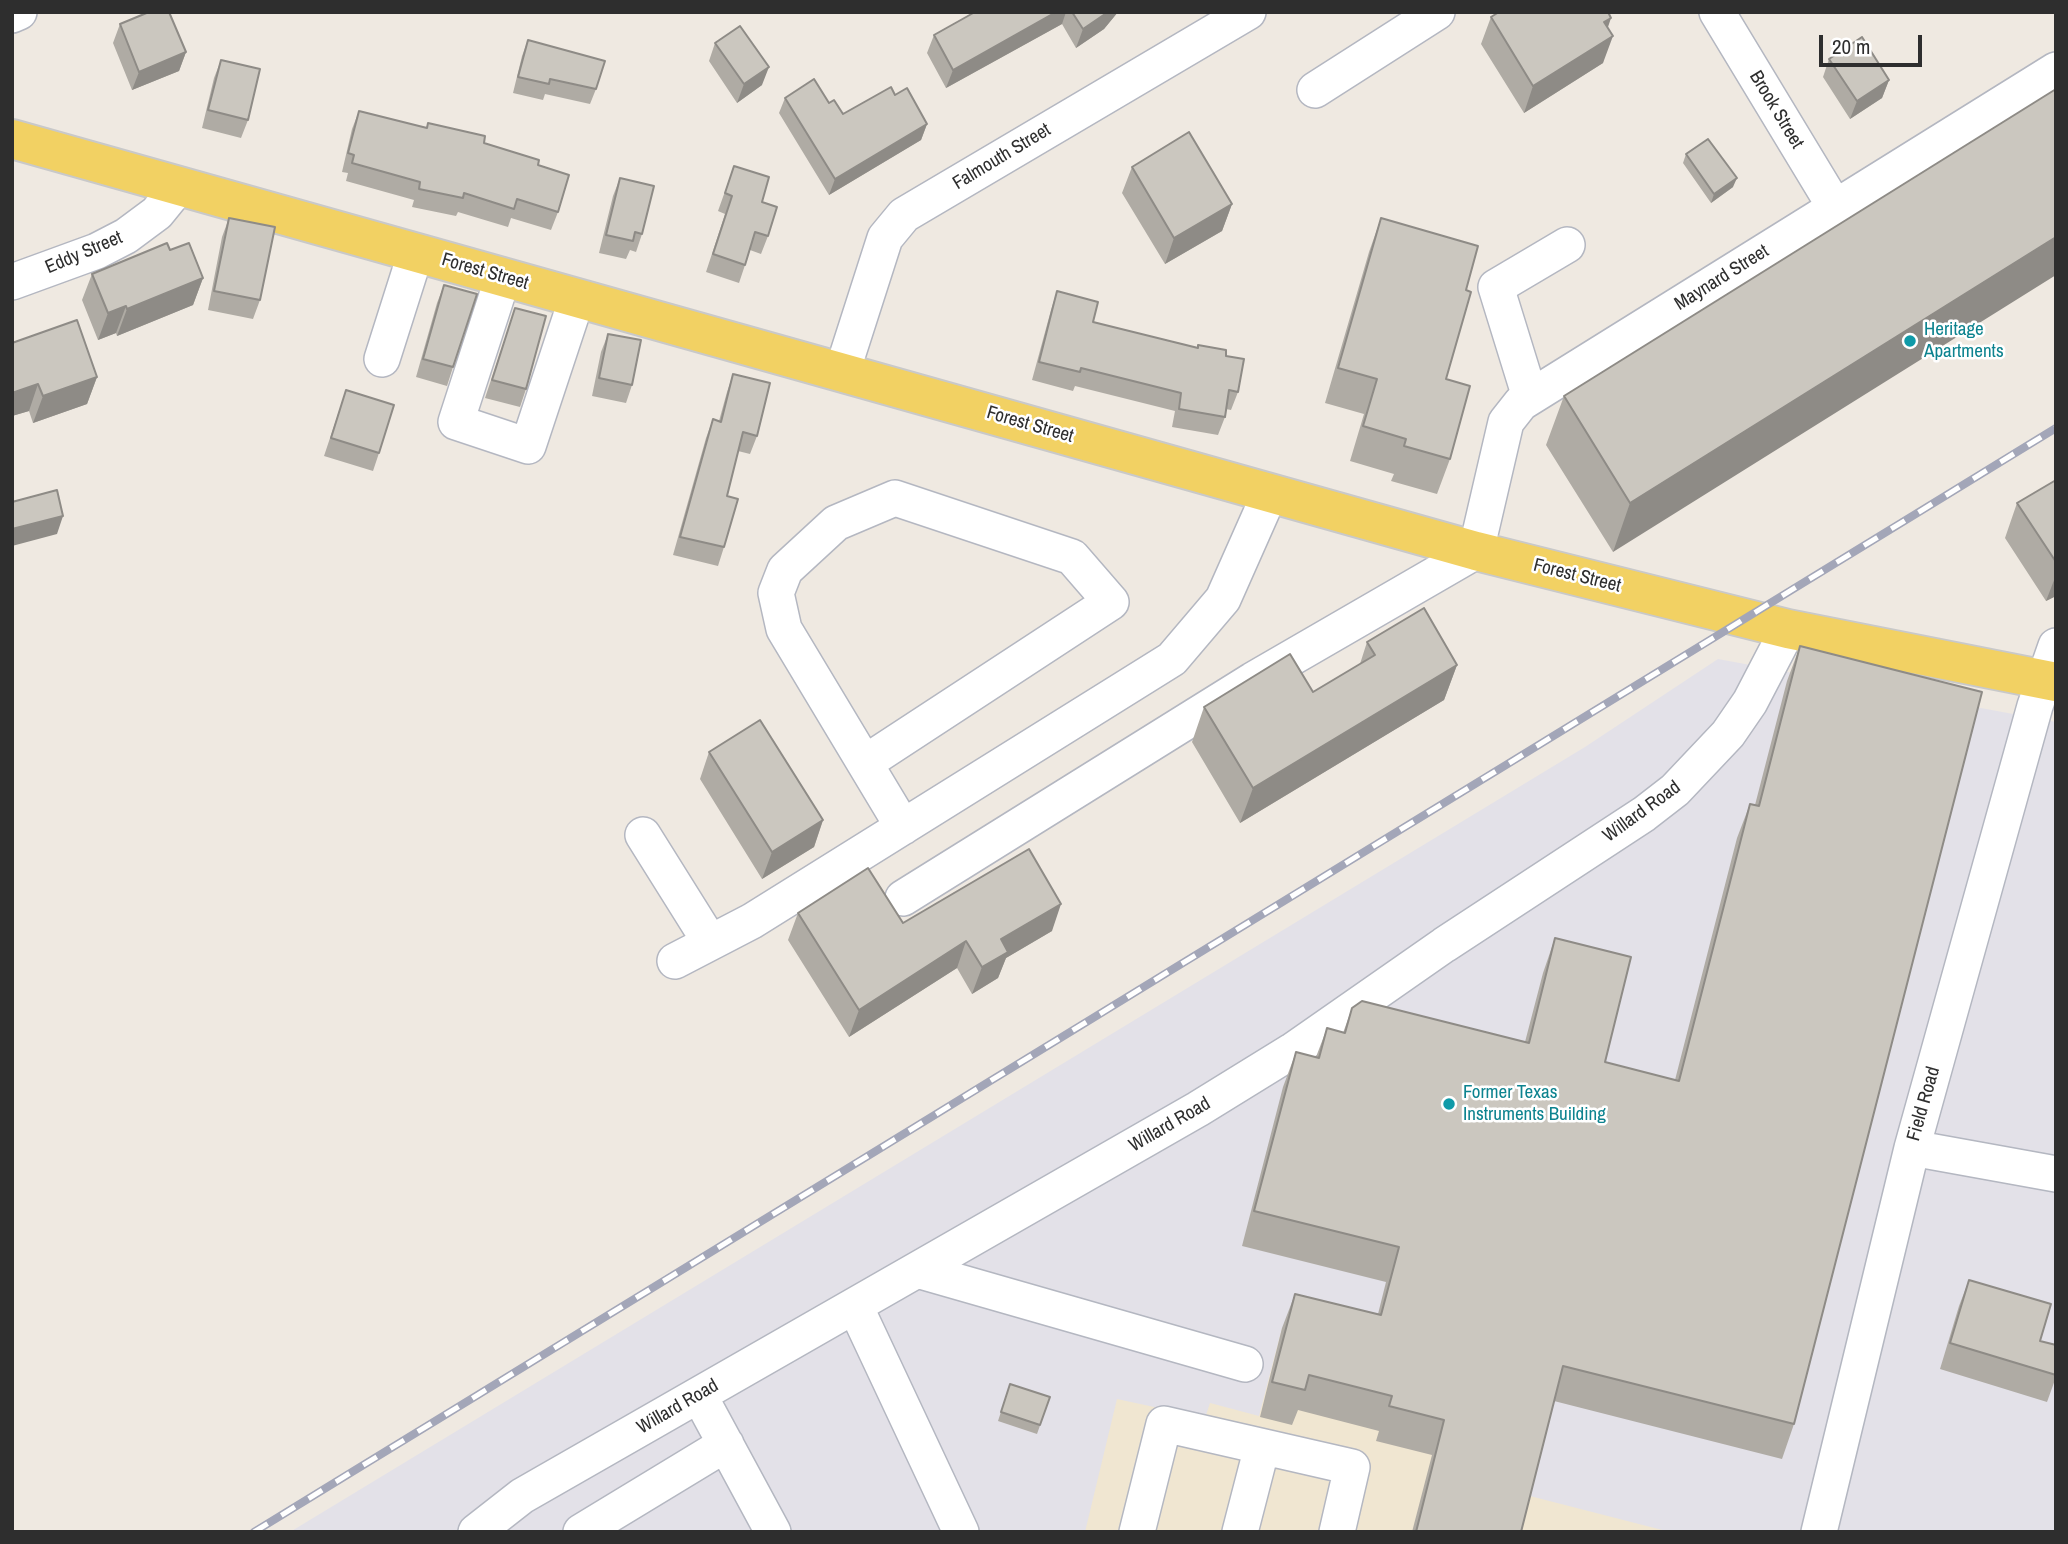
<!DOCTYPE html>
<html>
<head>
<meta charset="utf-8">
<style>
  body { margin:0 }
  #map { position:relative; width:2068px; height:1544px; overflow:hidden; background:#efe9e1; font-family:"Archivo Narrow",sans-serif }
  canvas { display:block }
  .frame { position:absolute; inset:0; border:14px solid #2e2e2e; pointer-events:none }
  .scale { position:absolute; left:1819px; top:35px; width:103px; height:32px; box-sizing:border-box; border:4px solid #2e2e2e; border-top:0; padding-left:9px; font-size:21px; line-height:24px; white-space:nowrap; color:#2e2e2e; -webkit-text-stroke:5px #fff; paint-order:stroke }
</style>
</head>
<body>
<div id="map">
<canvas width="2068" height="1544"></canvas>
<div class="frame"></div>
<div class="scale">20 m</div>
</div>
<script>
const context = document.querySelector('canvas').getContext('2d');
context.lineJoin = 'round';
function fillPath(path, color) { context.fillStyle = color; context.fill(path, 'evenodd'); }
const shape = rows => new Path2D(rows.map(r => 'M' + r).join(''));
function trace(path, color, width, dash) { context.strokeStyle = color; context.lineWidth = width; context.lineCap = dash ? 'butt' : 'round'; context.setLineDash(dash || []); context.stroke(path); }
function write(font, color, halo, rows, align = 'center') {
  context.font = font + ' "Archivo Narrow",sans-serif'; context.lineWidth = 5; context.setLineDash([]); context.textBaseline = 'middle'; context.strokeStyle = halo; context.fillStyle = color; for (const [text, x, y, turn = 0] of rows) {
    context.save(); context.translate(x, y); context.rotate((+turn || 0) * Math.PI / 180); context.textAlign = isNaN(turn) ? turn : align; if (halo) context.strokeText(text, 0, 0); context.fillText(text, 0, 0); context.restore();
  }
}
fillPath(shape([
  [1718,659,2056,722,2056,1532,290,1532,1585,747]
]), '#e3e1e8');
fillPath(shape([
  [1282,1328,1369,1350,1526,1495,1670,1532,1085,1532,1117,1399,1205,1418,1210,1403,1259,1416]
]), '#f0e6d1');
const minor = shape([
  [1717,12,1835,207],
  [12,15,19,12],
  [1315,90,1437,12],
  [503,277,456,422,528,446,577,298],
  [12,282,97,251,126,236,157,213,179,186],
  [382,359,416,252],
  [842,372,885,238,904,215,1248,12],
  [1530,397,1496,287,1567,245],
  [865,763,1111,602,1072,557,895,498,836,523,785,570,776,593,784,629,903,827],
  [643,835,710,942],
  [903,898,1253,680,1476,551,1506,422,1521,403,2056,70],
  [675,961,752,921,1172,659,1223,599,1270,493],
  [1912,1148,2056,1174],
  [917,1270,1245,1364],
  [855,1306,961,1532],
  [699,1395,773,1532],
  [476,1532,522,1496,1198,1109,1292,1051,1444,945,1644,814,1675,790,1728,734,1750,702,1788,629],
  [581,1532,726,1444],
  [1137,1532,1164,1424,1352,1467,1337,1532],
  [1240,1532,1262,1447],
  [1819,1532,1912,1148,2035,706,2056,646]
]);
const major = shape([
  [12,139,1476,551,1788,629,2056,682]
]);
trace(minor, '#b4b7c1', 38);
trace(major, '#c9c9c9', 42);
trace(minor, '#fff', 35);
trace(major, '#f2d163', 38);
const rail = shape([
  [254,1532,2056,428]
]);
trace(rail, '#a3a6b8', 8);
trace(rail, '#fff', 5, [16]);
fillPath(shape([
  [975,12,1118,12,1104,29,1076,48,1062,24,946,88,927,53,934,35],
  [1491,17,1608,28,1603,63,1524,113,1481,44],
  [120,24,186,52,179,71,132,90,113,43],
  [528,40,596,89,590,104,545,94,543,100,513,93,522,56],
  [715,43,762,85,737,103,709,61],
  [1829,59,1889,80,1882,98,1850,119,1823,77],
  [221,60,248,120,241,138,202,128,214,78],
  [2056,89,1613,552,1546,445,1564,396],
  [895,95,927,124,921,140,829,195,779,113,785,98,829,103,843,114],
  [359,111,426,128,428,123,484,143,538,165,558,212,551,230,511,218,508,227,458,212,456,216,412,207,414,200,346,181,348,173,342,172,352,129],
  [1686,154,1733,187,1711,203,1683,163],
  [734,166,762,202,768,236,761,254,750,250,739,283,706,272,725,214,718,211],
  [1132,167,1232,204,1222,231,1165,264,1122,193],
  [620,178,642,234,636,252,630,250,626,259,599,253,613,196],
  [229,218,260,300,253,319,208,310,222,237],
  [1381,218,1466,290,1446,379,1450,459,1437,494,1391,481,1394,474,1350,461,1364,414,1325,403,1369,252],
  [170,250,203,278,193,305,117,336,116,333,98,340,82,300,92,274],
  [444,285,453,367,447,386,416,377,437,303],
  [1057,291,1093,322,1226,356,1238,392,1231,410,1226,409,1225,417,1218,435,1172,427,1175,411,1075,386,1073,391,1032,380,1051,310],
  [515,308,526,389,520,407,485,398],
  [77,320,97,377,87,404,33,423,29,411,12,416],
  [608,334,632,385,626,403,592,396,601,352],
  [733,374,757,436,750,454,738,451,727,496,724,547,718,566,673,555,706,438,713,419,719,421,727,392],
  [346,390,379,453,373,471,324,456],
  [2056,480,2056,596,2046,601,2005,538,2017,503],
  [1367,642,1457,665,1444,700,1240,823,1192,742,1204,707,1313,692,1360,664],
  [1800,646,1794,1424,1782,1459,1554,1401,1521,1532,1412,1532,1432,1455,1376,1441,1379,1431,1298,1410,1292,1425,1260,1417,1282,1328,1295,1294,1378,1314,1386,1282,1242,1246,1283,1087,1296,1052,1316,1057,1327,1028,1343,1033,1352,1008,1525,1042,1543,973,1555,938,1605,1062,1675,1080,1737,838,1750,804,1755,805,1787,681],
  [709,752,823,820,814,847,762,879,700,779],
  [798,913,903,923,1052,931,1006,958,998,978,972,994,957,968,849,1037,788,940],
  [1969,1280,2040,1341,2056,1345,2056,1377,2047,1402,1940,1369,1959,1306],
  [1010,1384,1050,1397,1037,1434,998,1421]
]), '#afaba4');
fillPath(shape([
  [1056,12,1066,12,1062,24,946,88,953,70],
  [1108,12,1118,12,1104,29,1076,48,1083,29],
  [1611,18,1603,42,1613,36,1603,63,1524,113,1533,86,1604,22],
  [186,52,179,71,132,90,139,72],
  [769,67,762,85,737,103,744,84],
  [1889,80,1882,98,1850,119,1857,101],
  [927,124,921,140,829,195,835,179],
  [1737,178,1733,187,1711,203,1714,194],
  [1232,204,1222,231,1165,264,1174,238],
  [2056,237,2056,275,1613,552,1630,503],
  [203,278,193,305,117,336,127,309],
  [126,306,116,333,98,340,108,313],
  [97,377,87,404,33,423,43,396],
  [38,384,29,411,12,416,12,393],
  [63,516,57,534,12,546,12,529],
  [2056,575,2056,596,2046,601],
  [1457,665,1444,700,1240,823,1253,788],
  [823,820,814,847,762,879,772,852],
  [1061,904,1052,931,1006,958,998,978,972,994,982,967,1001,939],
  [966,941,957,968,849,1037,859,1010]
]), '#8e8b86');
const building = shape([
  [149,12,169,12,186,52,139,72,120,24,149,12],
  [975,12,1056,12,953,70,934,35,975,12],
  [1072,12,1108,12,1083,29,1072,12],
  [1499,12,1608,12,1611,18,1604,22,1613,36,1533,86,1491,17,1499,12],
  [740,26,769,67,744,84,715,43,740,26],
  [1862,37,1889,80,1857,101,1829,59,1862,37],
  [528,40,605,61,596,89,550,79,549,84,518,77,528,40],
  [221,60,260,69,248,120,208,110,221,60],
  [814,79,829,103,834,100,843,114,891,87,895,95,907,88,927,124,835,179,785,98,814,79],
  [2056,89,2056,237,1630,503,1564,396,2056,89],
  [359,111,427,128,428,123,485,136,484,143,539,160,538,165,569,175,558,212,517,199,514,209,464,193,463,198,419,189,420,182,352,163,354,155,348,153,359,111],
  [1189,132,1232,204,1174,238,1132,167,1189,132],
  [1708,139,1737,178,1714,194,1686,154,1708,139],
  [734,166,769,177,762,202,777,207,768,236,755,232,745,265,713,254,732,196,725,193,734,166],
  [620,178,654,186,642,234,635,232,633,241,606,235,620,178],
  [229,218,275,227,260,300,214,291,229,218],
  [1381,218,1478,246,1466,290,1471,292,1446,379,1470,386,1450,459,1404,446,1406,439,1363,426,1377,379,1338,368,1381,218],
  [167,243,170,250,189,243,203,278,127,309,126,306,108,313,92,274,167,243],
  [444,285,477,294,453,367,423,359,444,285],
  [1057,291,1098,302,1093,322,1198,348,1198,345,1226,350,1226,356,1244,359,1238,392,1229,390,1225,417,1179,409,1181,393,1081,368,1080,372,1039,362,1057,291],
  [515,308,546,316,526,389,492,380,515,308],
  [77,320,97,377,43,396,38,384,12,393,12,343,77,320],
  [608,334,641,340,632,385,599,378,608,334],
  [733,374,770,383,757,436,743,432,727,496,738,499,724,547,680,537,713,419,721,422,733,374],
  [346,390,394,405,379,453,331,438,346,390],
  [2056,480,2056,562,2017,503,2056,480],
  [57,490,63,516,12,529,12,502,57,490],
  [1424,608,1457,665,1253,788,1204,707,1290,654,1313,692,1375,655,1367,642,1424,608],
  [1800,646,1982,692,1794,1424,1563,1366,1521,1532,1416,1532,1444,1420,1389,1406,1392,1396,1309,1375,1305,1390,1272,1382,1295,1294,1381,1315,1399,1247,1254,1211,1296,1052,1319,1058,1327,1028,1345,1033,1352,1008,1362,1001,1529,1043,1555,938,1631,957,1605,1062,1679,1081,1750,804,1759,806,1800,646],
  [760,720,823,820,772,852,709,752,760,720],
  [1029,849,1061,904,1001,939,1008,952,982,967,966,941,859,1010,798,913,868,868,903,923,1029,849],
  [1969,1280,2051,1304,2040,1341,2056,1345,2056,1375,1950,1343,1969,1280],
  [1010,1384,1050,1397,1040,1425,1001,1412,1010,1384]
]);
fillPath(building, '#cbc7bf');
trace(building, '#8e8b86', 2);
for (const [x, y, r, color] of [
  [1910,341,7,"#0f9aa8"],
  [1449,1104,7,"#0f9aa8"]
]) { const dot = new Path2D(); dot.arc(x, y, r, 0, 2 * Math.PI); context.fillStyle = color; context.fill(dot); trace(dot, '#fff', 2.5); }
write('19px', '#2e2e2e', '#fff', [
  ["Brook Street",1776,110,59],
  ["Falmouth Street",1002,157,-31],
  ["Eddy Street",84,253,-23],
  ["Forest Street",485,272,16],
  ["Maynard Street",1722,278,-32],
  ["Forest Street",1030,425,16],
  ["Forest Street",1577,576,14],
  ["Willard Road",1642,812,-36],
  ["Field Road",1924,1104,-74],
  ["Willard Road",1170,1125,-30],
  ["Willard Road",678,1407,-30]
]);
write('19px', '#0d838f', '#fff', [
  ["Heritage",1924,330],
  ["Apartments",1924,352],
  ["Former Texas",1463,1093],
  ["Instruments Building",1463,1115]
], 'left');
</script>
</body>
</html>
